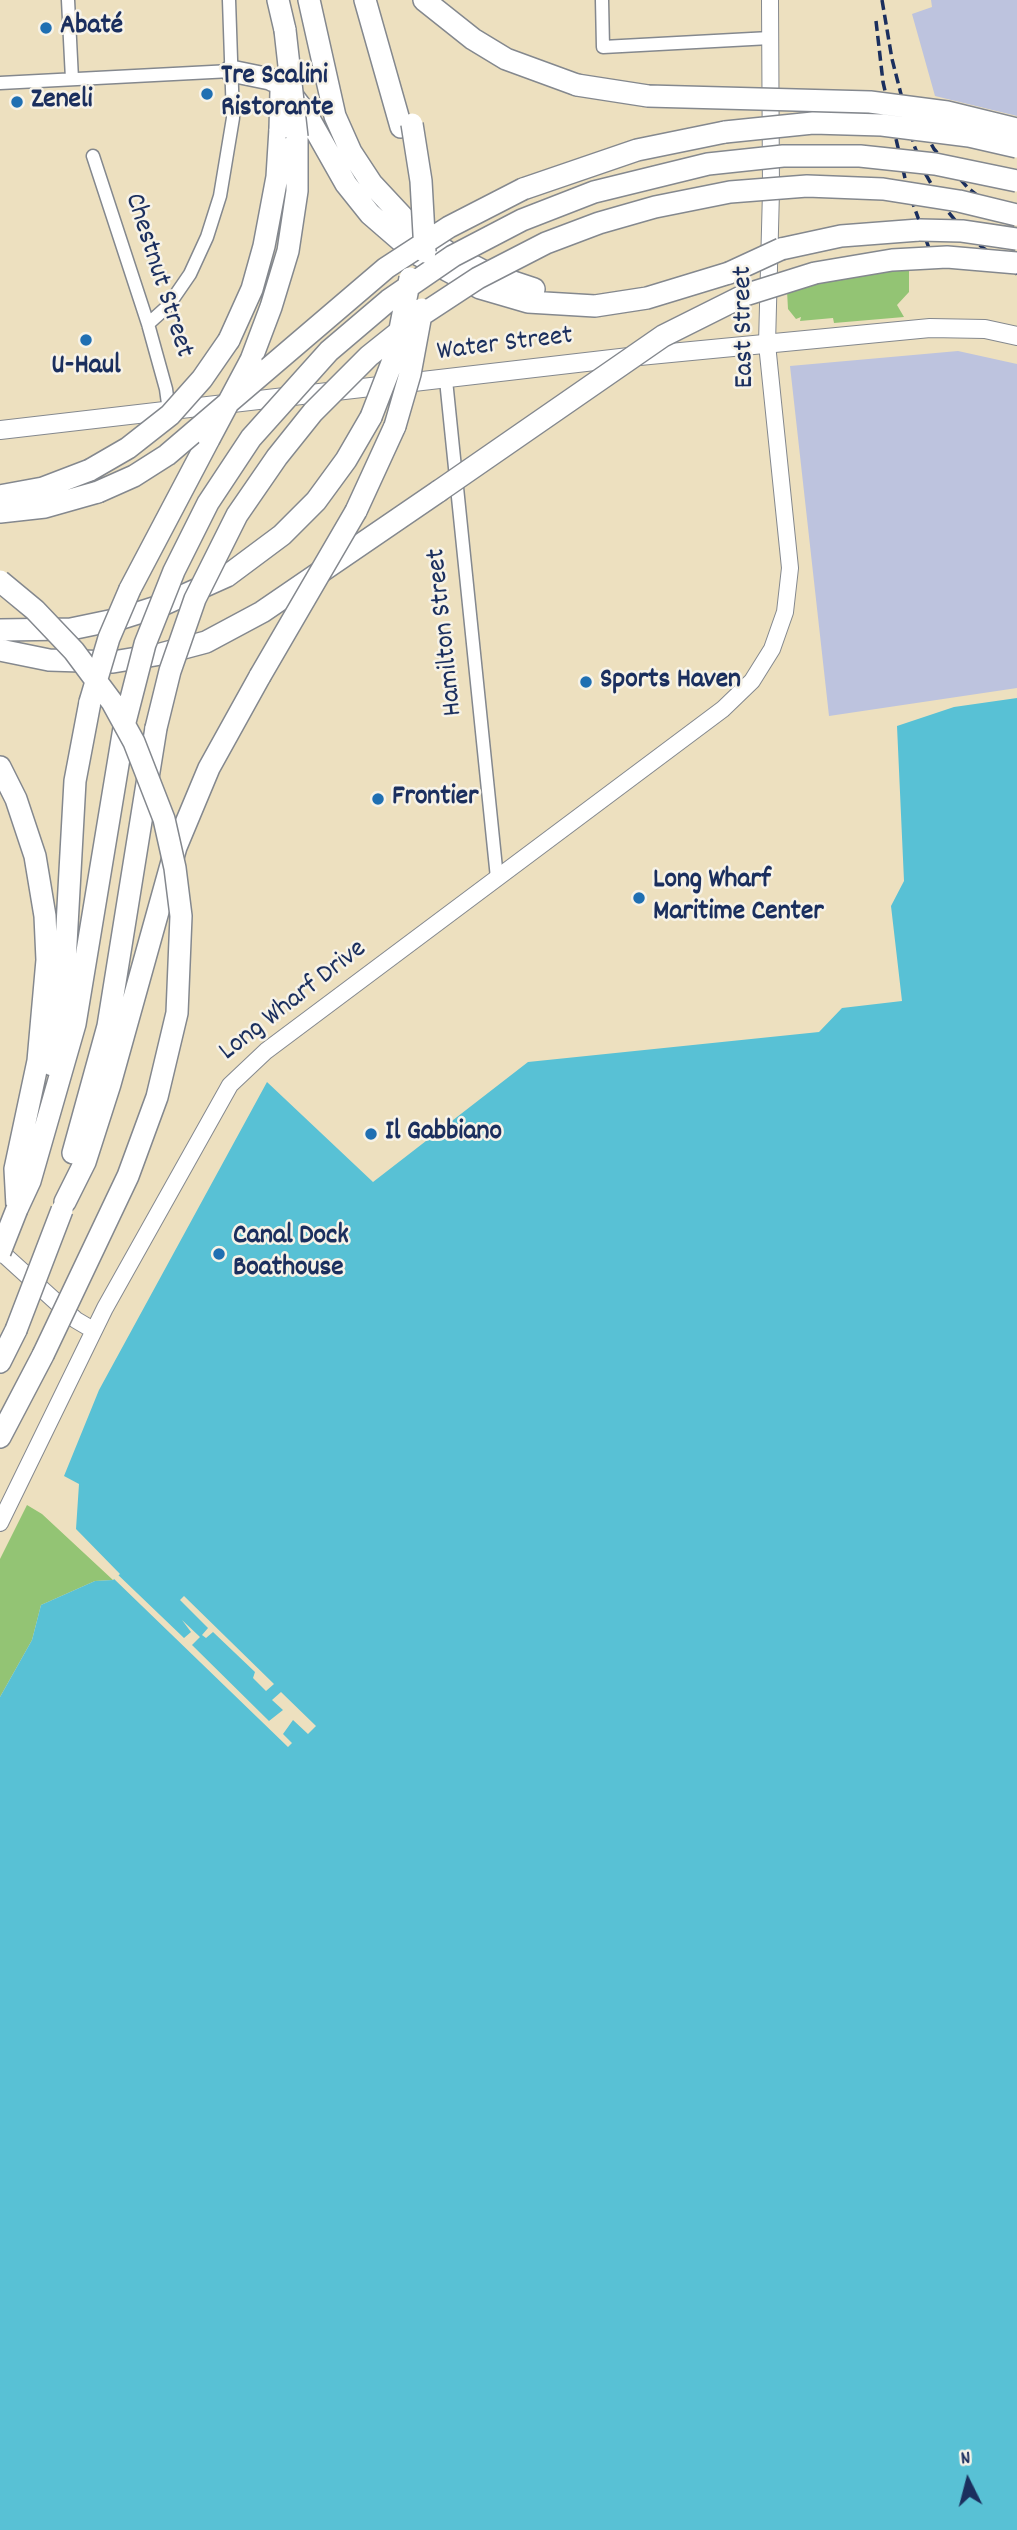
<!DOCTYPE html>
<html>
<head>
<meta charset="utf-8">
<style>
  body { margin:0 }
  #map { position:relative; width:1017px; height:2530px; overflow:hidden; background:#ede0bf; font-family:Dekko,sans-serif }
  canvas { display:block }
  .north { position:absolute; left:933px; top:2446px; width:70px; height:70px; -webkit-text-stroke:5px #f7f3e8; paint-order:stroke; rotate:354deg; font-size:19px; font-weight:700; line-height:28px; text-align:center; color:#1b2f5e }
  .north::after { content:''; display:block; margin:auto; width:24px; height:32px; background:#1b2f5e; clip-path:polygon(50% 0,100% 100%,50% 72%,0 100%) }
</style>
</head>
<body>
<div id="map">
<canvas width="1017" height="2530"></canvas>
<div class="north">N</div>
</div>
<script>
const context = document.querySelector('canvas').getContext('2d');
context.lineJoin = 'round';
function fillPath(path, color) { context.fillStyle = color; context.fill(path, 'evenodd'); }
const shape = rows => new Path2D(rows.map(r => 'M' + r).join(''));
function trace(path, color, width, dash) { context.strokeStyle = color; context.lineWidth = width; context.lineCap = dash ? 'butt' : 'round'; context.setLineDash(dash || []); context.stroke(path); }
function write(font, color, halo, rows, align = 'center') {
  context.font = font + ' Dekko,sans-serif'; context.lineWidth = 5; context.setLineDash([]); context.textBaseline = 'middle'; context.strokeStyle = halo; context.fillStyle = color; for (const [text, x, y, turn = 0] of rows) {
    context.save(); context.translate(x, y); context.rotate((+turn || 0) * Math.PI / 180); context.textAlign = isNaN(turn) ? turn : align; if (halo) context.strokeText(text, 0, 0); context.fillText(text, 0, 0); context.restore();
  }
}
fillPath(shape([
  [931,0,1017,0,1017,116,935,96,912,14,932,7],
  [958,351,1017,364,1017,688,829,716,790,366]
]), '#bdc3de');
fillPath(shape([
  [909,268,909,292,897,305,904,317,834,323,833,318,800,321,801,317,796,319,788,309,787,291,857,274],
  [27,1505,42,1514,113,1580,95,1581,41,1605,32,1640,0,1697,0,1559]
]), '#93c474');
fillPath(shape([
  [1017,698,1017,2530,0,2530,0,1697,32,1640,41,1605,95,1581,113,1580,120,1574,76,1529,79,1484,64,1476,99,1390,267,1082,373,1182,528,1062,819,1032,842,1008,902,1001,891,906,904,881,897,726,954,707]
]), '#58c1d5');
fillPath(shape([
  [90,1548,184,1638,191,1632,182,1620,200,1637,192,1645,269,1721,283,1710,272,1700,281,1692,316,1726,308,1734,293,1720,283,1734,292,1743,288,1747,112,1577,115,1573],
  [184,1596,274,1684,266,1691,253,1678,255,1672,213,1632,206,1638,202,1635,208,1628,180,1600]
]), '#ede0bf');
const street = shape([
  [68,0,72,79],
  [602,0,603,47,770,38],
  [0,83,231,71],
  [93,156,148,324,166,389,169,411],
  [148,324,168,306,190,274,207,237,220,196,233,118,229,0],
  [446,380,497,878]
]);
const secondary = shape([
  [0,1251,76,1320,93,1330],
  [0,1523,105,1308,230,1085,266,1051,723,709,752,681,772,649,785,612,790,568,767,344,771,191,770,0]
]);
const primary = shape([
  [0,430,629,357,930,328,985,329,1017,336]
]);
const highway = shape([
  [278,0,285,30],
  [309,0,335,116,351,152,372,184,413,228,449,253,489,274,534,289],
  [365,0,401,127],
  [424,0,473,39,506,59,577,85],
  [231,71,270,79,286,87,307,115,346,184,370,214,415,253,480,288,528,302,595,306,647,298,729,273],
  [523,189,637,150,725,132],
  [781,249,841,236,919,230],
  [229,340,252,289,264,246,277,177,280,129],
  [251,360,271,307,288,251,297,191,297,137],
  [0,496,43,488,90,470],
  [356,511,395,426],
  [0,512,45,507,98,492],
  [130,589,209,439],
  [0,630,71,629,119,619,160,606,227,576,282,535,316,501,346,460,371,417],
  [0,650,49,660,113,662,161,654,206,642,262,612,439,491],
  [0,767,16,799,35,856,45,916,47,960,38,1061,15,1169,17,1206],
  [52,1065,63,998,75,781,90,702],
  [73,1153,108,1026,156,728],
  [65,1202,85,1162,110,1084,176,847,209,768,260,676],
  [17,1209,30,1181,75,1024,125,722],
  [0,1362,16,1330],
  [0,1437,43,1355]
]);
trace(street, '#84888e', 15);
trace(secondary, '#84888e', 18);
trace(primary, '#84888e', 20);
trace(highway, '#84888e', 24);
trace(street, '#fff', 12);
trace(secondary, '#fff', 16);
trace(primary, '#fff', 18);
trace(highway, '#fff', 21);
trace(shape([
  [882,0,892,59,914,145,925,173,945,208,969,237,1017,274],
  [876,21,883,82,907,187,930,251],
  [910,105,934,149,968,188,1017,227]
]), '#1b2f5e', 3.5, [10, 5]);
const highwayBridge = shape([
  [285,30,297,137],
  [577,85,648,96,870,102,947,112,1017,129],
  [412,124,421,181,425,252],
  [280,129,281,91],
  [725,132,813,123,882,125,969,136,1017,147],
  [919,230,962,231,1017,239],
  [729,273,781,249],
  [371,417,395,355,410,278],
  [395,426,410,374,422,309],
  [209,439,251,360],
  [90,470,128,448,170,415,202,379,229,340],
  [439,491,663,336,745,295,815,273,892,260,947,257,1017,263],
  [98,492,134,476,167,455,386,268,449,227,523,189],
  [0,581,35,610,74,651,112,702,134,742,164,819,175,868,181,916,177,1013,157,1097,128,1176,43,1355],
  [260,676,356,511],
  [90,702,109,638,130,589],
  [125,722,145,644,174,571,208,503,251,438,329,351,389,300,453,256,522,220,594,192,708,164,783,156,860,156,935,164,1017,181],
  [156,728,170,671,195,599,237,515,277,457,313,412,369,356,414,320,478,278,546,243,599,223,655,207,730,192,807,186,883,189,959,201,1017,215],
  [0,1252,17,1209],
  [16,1330,62,1210]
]);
trace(highwayBridge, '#84888e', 24, []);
trace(highwayBridge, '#fff', 21);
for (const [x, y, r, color] of [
  [46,28,7,"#1f6fb2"],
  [207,94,7,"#1f6fb2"],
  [17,102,7,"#1f6fb2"],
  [86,340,7,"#1f6fb2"],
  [586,682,7,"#1f6fb2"],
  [378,799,7,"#1f6fb2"],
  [639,898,7,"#1f6fb2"],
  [371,1134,7,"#1f6fb2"],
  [219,1254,7,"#1f6fb2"]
]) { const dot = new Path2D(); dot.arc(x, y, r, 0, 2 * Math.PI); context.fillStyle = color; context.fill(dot); trace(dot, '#f7f3e8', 2.5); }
write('bold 28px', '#1b2f5e', '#f7f3e8', [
  ["Abaté",60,28],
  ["Tre Scalini",221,78],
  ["Ristorante",221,110],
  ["Zeneli",31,102],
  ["U-Haul",86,368,"center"],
  ["Sports Haven",600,682],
  ["Frontier",392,799],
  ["Long Wharf",653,882],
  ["Maritime Center",653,914],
  ["Il Gabbiano",385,1134],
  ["Canal Dock",233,1238],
  ["Boathouse",233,1270]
], 'left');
write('28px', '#1b2f5e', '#f7f3e8', [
  ["Chestnut Street",157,276,72],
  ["East Street",746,327,-91],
  ["Water Street",505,346,-7],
  ["Hamilton Street",447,632,-96],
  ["Long Wharf Drive",294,1002,-38]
]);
</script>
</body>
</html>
